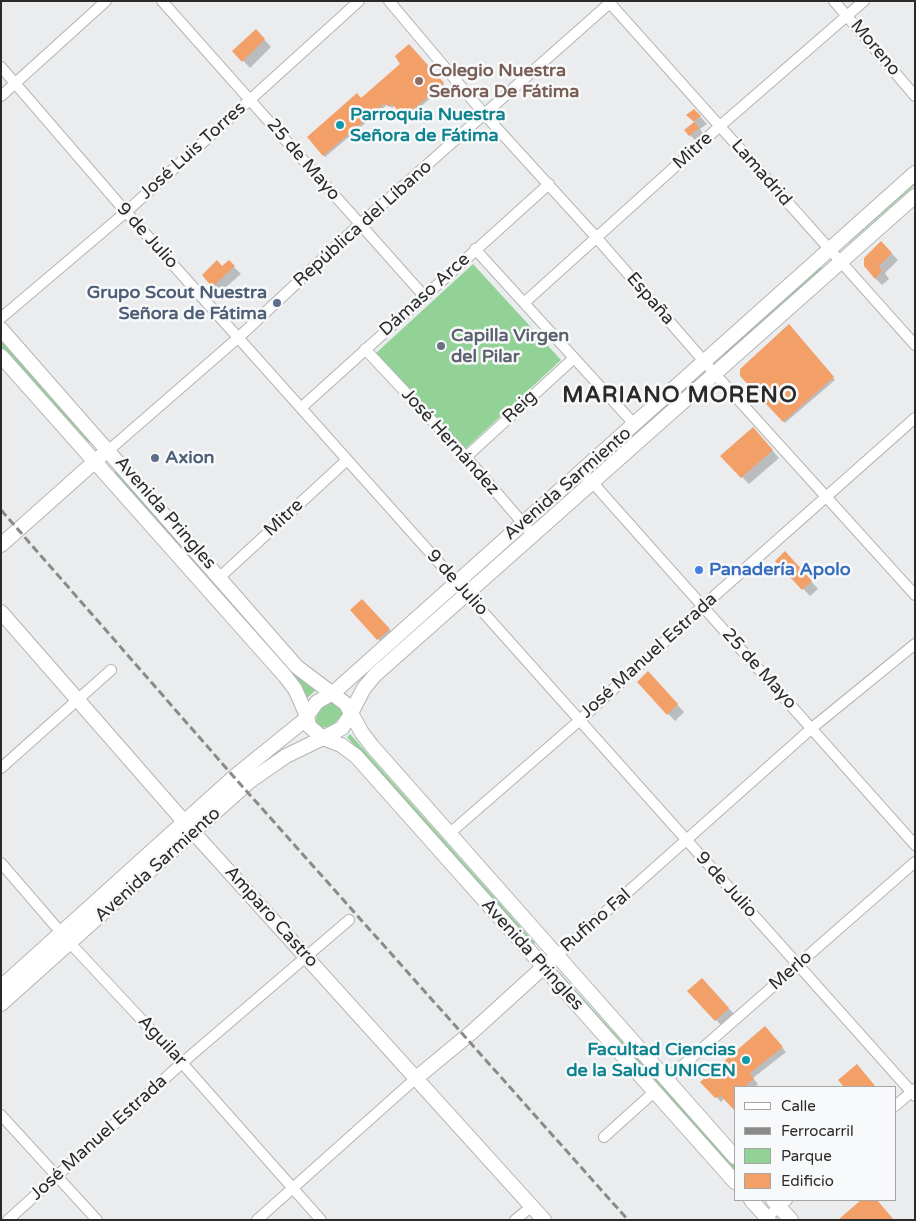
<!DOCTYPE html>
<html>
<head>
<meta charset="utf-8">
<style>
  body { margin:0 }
  #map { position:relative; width:916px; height:1221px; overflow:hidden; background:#eaeced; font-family:"Varela Round",sans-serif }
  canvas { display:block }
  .frame { position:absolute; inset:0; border:2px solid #2a2a2a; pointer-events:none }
  .legend { position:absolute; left:734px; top:1086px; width:162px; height:115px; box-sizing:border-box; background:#f8f9fa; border:1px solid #a6a6a7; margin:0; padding:6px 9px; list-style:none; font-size:15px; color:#2a2a2a }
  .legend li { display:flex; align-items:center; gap:10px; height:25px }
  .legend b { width:25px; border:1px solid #a6a6a7 }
</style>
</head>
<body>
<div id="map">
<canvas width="916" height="1221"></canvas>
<div class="frame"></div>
<ul class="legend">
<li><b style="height:6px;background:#fff"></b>Calle</li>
<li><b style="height:6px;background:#898a8a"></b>Ferrocarril</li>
<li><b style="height:14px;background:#93d296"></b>Parque</li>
<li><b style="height:14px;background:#f39f68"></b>Edificio</li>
</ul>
</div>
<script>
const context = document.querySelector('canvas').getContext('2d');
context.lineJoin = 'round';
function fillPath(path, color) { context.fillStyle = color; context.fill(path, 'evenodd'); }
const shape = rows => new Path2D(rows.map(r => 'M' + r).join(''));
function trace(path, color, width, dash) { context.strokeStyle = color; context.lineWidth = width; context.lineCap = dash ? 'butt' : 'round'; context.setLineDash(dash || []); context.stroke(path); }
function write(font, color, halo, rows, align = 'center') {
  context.font = font + ' "Varela Round",sans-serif'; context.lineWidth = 5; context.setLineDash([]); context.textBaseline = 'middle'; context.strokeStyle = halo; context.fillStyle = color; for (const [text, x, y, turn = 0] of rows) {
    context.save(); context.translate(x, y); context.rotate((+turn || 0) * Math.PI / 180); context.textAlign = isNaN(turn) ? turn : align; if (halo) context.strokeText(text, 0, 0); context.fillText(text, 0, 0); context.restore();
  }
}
fillPath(shape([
  [915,182,915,185,849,243,848,241],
  [473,264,561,360,464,450,375,354],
  [821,267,822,269,724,356,722,355],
  [1,340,92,441,89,443,1,347],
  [697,378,699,380,600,467,599,465],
  [116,471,297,677,318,688,306,699,295,678,113,473],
  [330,701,335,701,343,710,342,715,332,726,322,728,318,726,316,721,317,713],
  [350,734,535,943,532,946,347,737],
  [560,973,735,1166,735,1172,557,976]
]), '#93d296');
fillPath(shape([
  [263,38,271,47,250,68,234,51],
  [409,46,445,86,407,118,395,105,392,108,388,104,325,157,309,137,361,100,402,64],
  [694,110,707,124,700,129,705,136,697,142,685,130,695,122,688,115],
  [881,243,898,260,885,273,889,279,882,285,875,278],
  [229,262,241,274,219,293,213,286,222,268],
  [789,326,835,380,785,423,741,376],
  [753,428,779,458,749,484,722,456],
  [792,560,818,589,810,596,777,561],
  [372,610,398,639,387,648,378,639],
  [655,680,684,712,675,721,639,682],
  [702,980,735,1015,723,1027,716,1020],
  [769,1032,786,1052,753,1078,758,1084,754,1087,735,1087,721,1102,702,1082]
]), '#0003');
fillPath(shape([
  [256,29,265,39,242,62,232,51],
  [409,44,444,83,404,117,392,104,389,107,385,103,323,156,307,137,357,93,361,98,400,64,395,56],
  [694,109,701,116,694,121,699,128,689,136,684,130,694,122,686,115],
  [881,241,892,253,879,266,882,271,875,279,864,266,864,258],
  [217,260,222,266,229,260,235,266,212,287,202,275],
  [789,324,834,377,783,422,740,376,740,369],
  [753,427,773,450,741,478,720,456],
  [785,551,812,581,802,590,775,561],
  [362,599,390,629,377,640,350,610],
  [648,671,678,704,667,715,637,682],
  [702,978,729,1008,715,1021,687,991],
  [765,1026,783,1047,750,1073,754,1079,744,1087,735,1087,735,1111,721,1096,715,1098,700,1082],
  [857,1064,876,1087,844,1087,838,1080],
  [861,1200,877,1200,894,1220,838,1220]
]), '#f39f68');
const street = shape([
  [162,1,424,296],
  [389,1,485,115,596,237,715,374,915,595],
  [608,1,915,345],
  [834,1,915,96],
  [1,67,126,212,915,1096],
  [1,96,106,1],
  [475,249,635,425],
  [524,303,720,126,864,1],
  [1,318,126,212,359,1],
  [365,349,466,457,533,535],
  [302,407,549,184],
  [109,450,239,337,359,225,612,1],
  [466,457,574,358],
  [581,473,592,482,915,845],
  [220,577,347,460],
  [1,768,111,670],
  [450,833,580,720,703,606,915,418],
  [1,863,70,943,182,1063,321,1220],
  [557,955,812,728,915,644],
  [666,1080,915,862],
  [895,1106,915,1089],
  [1,1115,97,1220],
  [604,1137,654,1092],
  [8,1220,182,1063,349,920],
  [257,1220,415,1079],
  [515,1220,532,1206],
  [764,1220,787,1200]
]);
const secondary = shape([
  [1,329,297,667,346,704,362,733,372,746,735,1157],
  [1,356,285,676,295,689,307,716],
  [1,545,101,456],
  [1,612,194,833,544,1220],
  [331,694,317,702,307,716,309,726,323,738,341,745,356,756,735,1182],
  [332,694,915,173],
  [351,713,364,688,375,675,915,196],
  [323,738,342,728,351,714],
  [1,987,234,777,307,718],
  [1,1004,250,781,286,756,323,738],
  [415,1079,472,1032,549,962],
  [751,1200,769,1220],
  [773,1200,791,1220]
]);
trace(street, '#b3b4b5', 12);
trace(secondary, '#b3b4b5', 16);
trace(street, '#fff', 10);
trace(secondary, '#fff', 14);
trace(shape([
  [1,510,234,777,628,1220]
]), '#898a8a', 3, [8, 4]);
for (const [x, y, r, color] of [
  [419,81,5,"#8d6e63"],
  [340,125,5,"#0f9aa8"],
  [277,303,5,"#5c6f8a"],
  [441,346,5,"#6b7280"],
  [155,458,5,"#5c6f8a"],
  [699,570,5,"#3f7fe0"],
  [746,1060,5,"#0f9aa8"]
]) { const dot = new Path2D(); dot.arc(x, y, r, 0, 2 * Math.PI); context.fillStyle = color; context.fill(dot); trace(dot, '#f8f9fa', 2); }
write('18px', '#2a2a2a', '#f8f9fa', [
  ["Moreno",875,48,50],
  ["José Luis Torres",193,151,-42],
  ["Mitre",693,151,-42],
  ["25 de Mayo",303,160,49],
  ["Lamadrid",761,173,49],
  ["República del Líbano",363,224,-42],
  ["9 de Julio",147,236,48],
  ["Dámaso Arce",425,295,-42],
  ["España",650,299,49],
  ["Reig",520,407,-43],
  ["José Hernández",450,442,48],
  ["Avenida Sarmiento",568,484,-41],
  ["Avenida Pringles",165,513,49],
  ["Mitre",284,518,-43],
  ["9 de Julio",457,583,48],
  ["José Manuel Estrada",649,656,-42],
  ["25 de Mayo",759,669,48],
  ["Avenida Sarmiento",158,865,-42],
  ["9 de Julio",726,885,48],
  ["Amparo Castro",271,917,48],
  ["Rufino Fal",596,921,-41],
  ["Avenida Pringles",532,955,48],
  ["Merlo",791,971,-41],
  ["Aguilar",162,1041,47],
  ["José Manuel Estrada",99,1138,-42]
]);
write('bold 18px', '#785e54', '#f8f9fa', [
  ["Colegio Nuestra",429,71],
  ["Señora De Fátima",429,92]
], 'left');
write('bold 18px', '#0d838f', '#f8f9fa', [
  ["Parroquia Nuestra",350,115],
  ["Señora de Fátima",350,136],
  ["Facultad Ciencias",736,1050,"right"],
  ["de la Salud UNICEN",736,1071,"right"]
], 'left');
write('bold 18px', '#4e5e75', '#f8f9fa', [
  ["Grupo Scout Nuestra",267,293],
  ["Señora de Fátima",267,314],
  ["Axion",165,458,"left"]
], 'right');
write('bold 18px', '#5b616d', '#f8f9fa', [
  ["Capilla Virgen",451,336],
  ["del Pilar",451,357]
], 'left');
write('bold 18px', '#366cbe', '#f8f9fa', [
  ["Panadería Apolo",709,570]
], 'left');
context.letterSpacing = '1px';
write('bold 22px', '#2a2a2a', '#f8f9fa', [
  ["MARIANO MORENO",680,396]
]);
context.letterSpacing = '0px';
</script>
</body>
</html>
